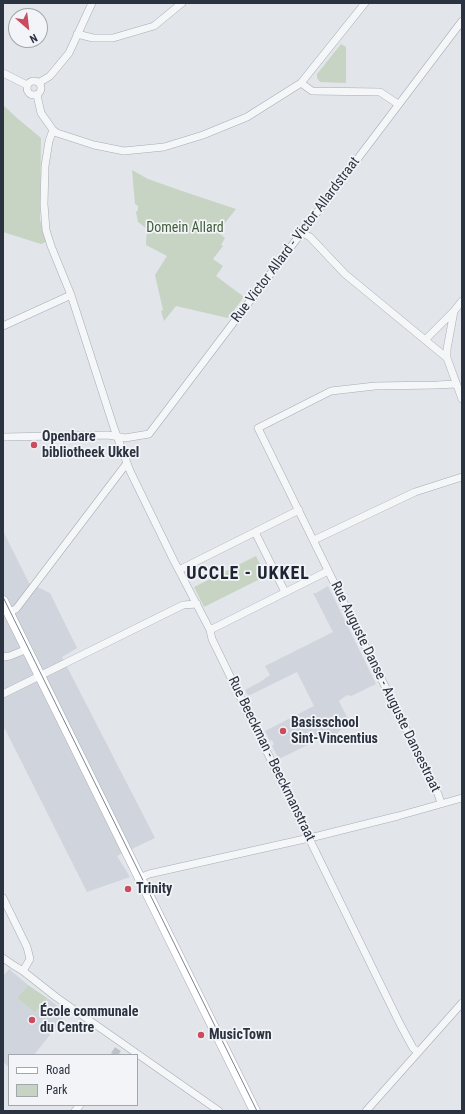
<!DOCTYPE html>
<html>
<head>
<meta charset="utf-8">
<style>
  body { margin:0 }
  #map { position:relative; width:465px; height:1114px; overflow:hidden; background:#e2e5ea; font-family:"Roboto Condensed",sans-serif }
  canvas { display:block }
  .frame { position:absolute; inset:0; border:4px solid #2b3341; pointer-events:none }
  .legend { position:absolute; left:8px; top:1054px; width:130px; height:52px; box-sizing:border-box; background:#f2f4f7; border:1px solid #a2a7ae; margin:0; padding:5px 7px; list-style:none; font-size:12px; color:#2b3341 }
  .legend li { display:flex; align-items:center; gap:8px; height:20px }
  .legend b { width:20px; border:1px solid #a2a7ae }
  .north { position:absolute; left:8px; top:8px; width:40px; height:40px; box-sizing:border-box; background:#f2f4f7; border:1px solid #a2a7ae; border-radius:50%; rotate:152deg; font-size:11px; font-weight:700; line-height:16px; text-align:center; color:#2b3341 }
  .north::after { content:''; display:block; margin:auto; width:14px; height:18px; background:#c94d5e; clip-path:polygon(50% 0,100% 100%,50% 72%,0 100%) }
</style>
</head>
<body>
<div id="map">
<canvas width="465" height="1114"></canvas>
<div class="frame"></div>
<ul class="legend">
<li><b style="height:5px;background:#fff"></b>Road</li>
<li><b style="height:11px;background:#c7d4c4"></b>Park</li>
</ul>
<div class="north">N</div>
</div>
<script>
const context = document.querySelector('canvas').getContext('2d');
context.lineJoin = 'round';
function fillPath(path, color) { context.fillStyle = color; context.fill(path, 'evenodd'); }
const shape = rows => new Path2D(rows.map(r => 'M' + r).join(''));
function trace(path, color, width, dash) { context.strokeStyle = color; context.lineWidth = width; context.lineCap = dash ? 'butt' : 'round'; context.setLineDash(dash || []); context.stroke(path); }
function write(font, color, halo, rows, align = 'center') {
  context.font = font + ' "Roboto Condensed",sans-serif'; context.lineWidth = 3.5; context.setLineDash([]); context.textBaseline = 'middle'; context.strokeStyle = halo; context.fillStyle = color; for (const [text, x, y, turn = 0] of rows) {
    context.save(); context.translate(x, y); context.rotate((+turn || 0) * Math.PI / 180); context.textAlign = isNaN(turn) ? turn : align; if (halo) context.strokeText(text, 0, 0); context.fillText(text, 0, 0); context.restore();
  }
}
fillPath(shape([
  [3,531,29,583,50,593,77,648,62,657,155,838,117,856,130,877,87,892,5,729,3,730],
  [328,586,376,684,351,696,347,695,339,701,349,721,334,737,332,733,279,759,272,746,274,744,272,740,270,741,265,731,314,706,297,672,248,696,245,690,260,682,270,675,265,666,333,632,313,593,316,593],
  [9,969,28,985,17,998,35,1013,47,998,67,1013,34,1055,9,1055,9,1067,3,1062,3,976]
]), '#d0d4dc');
fillPath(shape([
  [341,44,346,47,346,83,320,82,317,78,317,74],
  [3,105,17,118,41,138,40,220,46,242,41,244,3,232],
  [132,170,148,179,182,191,236,209,218,232,225,238,221,245,223,246,213,259,223,266,216,276,244,297,228,318,176,306,164,321,161,311,163,310,155,275,167,256,146,245,147,229,138,222,136,212,138,210,138,206,135,204],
  [256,556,266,576,204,607,194,587],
  [28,985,47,998,35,1013,17,998]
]), '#c7d4c4');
trace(shape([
  [114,1055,118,1049]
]), '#bdc1c8', 7, [7, 3.5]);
const minor = shape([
  [77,34,93,38,113,38,154,26,182,3],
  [3,73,27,85],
  '27 88a7 7 0 1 1 14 0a7 7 0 1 1-14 0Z',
  [40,82,50,76,69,53,92,3],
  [301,83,312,91,380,92,398,104],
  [37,95,41,113,53,130,57,133,94,145,124,151,164,147,203,135,247,117,301,83,365,3],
  [53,130,49,141,45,166,44,204,46,230,51,246,71,295,114,428,130,471,174,561,210,630,212,639,304,828,400,1024,413,1048,418,1052],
  [301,232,310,237,345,274,447,358,462,399],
  [454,311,462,301],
  [3,326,71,295],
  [425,340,454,311,447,349,447,358],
  [3,437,108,435,125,438,149,434,462,21],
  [255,532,285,592],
  [314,540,415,492,462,477],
  [179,570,299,510],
  [9,612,16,609,127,463],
  [210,630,328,571],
  [3,657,10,656,27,649],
  [3,694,183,605,197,604],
  [441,803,438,794,258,428,331,391,375,386,437,385,455,384],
  [140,878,149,874,318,836,398,816,462,798],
  [3,898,27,947,30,959,23,971],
  [3,958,13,965,23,971,56,997,219,1111],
  [75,1111,80,1105],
  [366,1111,462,1003]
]);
const secondary = shape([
  [3,601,255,1111]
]);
trace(minor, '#a7acb4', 8);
trace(secondary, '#a7acb4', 11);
trace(minor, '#f5f6f8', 7);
trace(secondary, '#fff', 10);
trace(shape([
  [3,597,257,1111]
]), '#7c8593', 1);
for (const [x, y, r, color] of [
  [34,445,4,"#c94d5e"],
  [283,731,4,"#c94d5e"],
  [128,889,4,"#c94d5e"],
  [32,1020,4,"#c94d5e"],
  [201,1035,4,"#c94d5e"]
]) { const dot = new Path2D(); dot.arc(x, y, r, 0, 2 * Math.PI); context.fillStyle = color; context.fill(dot); trace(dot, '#f2f4f7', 1.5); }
write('14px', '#3f5d39', '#f2f4f7', [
  ["Domein Allard",185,228]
]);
write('14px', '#2b3341', '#f2f4f7', [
  ["Rue Victor Allard - Victor Allardstraat",296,240,-53],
  ["Rue Auguste Danse - Auguste Dansestraat",385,687,64],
  ["Rue Beeckman - Beeckmanstraat",271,759,64]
]);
write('bold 14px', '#2b3341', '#f2f4f7', [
  ["Openbare",42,437],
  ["bibliotheek Ukkel",42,453],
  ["Basisschool",291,723],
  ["Sint-Vincentius",291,739],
  ["Trinity",136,889],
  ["École communale",40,1012],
  ["du Centre",40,1028],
  ["MusicTown",209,1035]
], 'left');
context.letterSpacing = '1px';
write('bold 18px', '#1d2432', '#f2f4f7', [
  ["UCCLE - UKKEL",248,574]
]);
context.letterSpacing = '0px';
</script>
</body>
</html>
